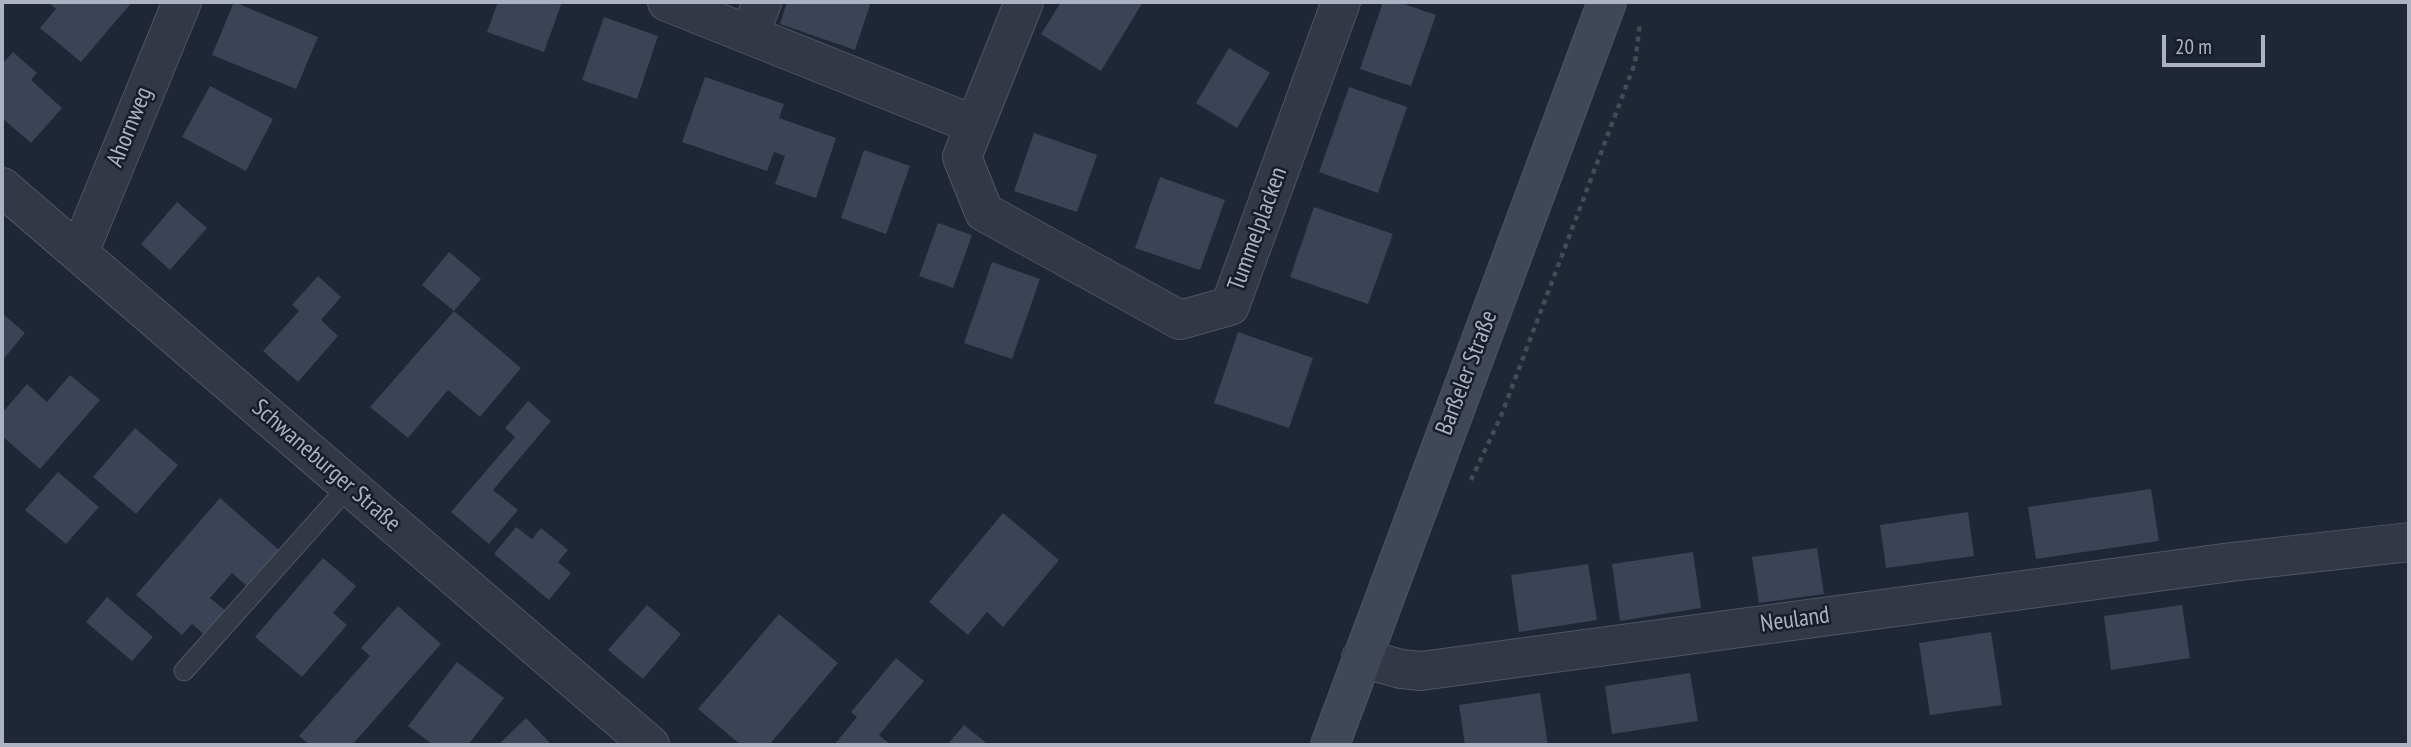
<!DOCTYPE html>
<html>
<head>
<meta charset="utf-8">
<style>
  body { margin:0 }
  #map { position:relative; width:2411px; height:747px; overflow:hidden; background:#1f2635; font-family:"PT Sans Narrow",sans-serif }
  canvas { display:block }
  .frame { position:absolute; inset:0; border:4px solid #acb2c3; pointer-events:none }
  .scale { position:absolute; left:2162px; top:35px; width:103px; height:32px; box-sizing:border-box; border:4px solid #acb2c3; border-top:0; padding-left:9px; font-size:21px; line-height:24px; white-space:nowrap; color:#acb2c3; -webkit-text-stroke:5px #181d2a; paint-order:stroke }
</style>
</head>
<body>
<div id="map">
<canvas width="2411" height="747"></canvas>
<div class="frame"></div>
<div class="scale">20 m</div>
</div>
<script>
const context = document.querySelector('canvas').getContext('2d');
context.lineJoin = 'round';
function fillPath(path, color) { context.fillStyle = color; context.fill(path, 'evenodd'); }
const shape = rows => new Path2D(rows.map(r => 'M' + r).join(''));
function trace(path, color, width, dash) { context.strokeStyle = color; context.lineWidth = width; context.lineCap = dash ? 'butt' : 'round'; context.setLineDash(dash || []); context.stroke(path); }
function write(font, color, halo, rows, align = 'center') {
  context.font = font + ' "PT Sans Narrow",sans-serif'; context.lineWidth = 5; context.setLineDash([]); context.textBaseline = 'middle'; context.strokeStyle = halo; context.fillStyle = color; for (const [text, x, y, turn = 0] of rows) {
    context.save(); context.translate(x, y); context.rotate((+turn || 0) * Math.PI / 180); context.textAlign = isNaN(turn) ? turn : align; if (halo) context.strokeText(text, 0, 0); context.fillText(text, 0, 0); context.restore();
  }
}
fillPath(shape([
  [48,2,132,2,81,62,40,28,56,9],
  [234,2,318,37,296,89,212,55],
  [498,2,562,2,544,52,487,32],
  [787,2,871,2,855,50,780,24],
  [1061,2,1143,2,1101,71,1041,34],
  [1383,2,1398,2,1436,15,1411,86,1360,69],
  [604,17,658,36,637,99,582,80],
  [1229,48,1270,73,1237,128,1196,103],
  [13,52,37,73,31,80,62,108,31,143,2,118,2,64],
  [705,77,784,104,779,118,836,138,816,198,775,184,785,156,774,152,767,171,682,142],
  [210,86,273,119,246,171,182,137],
  [1349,87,1407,107,1378,193,1319,172],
  [1034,133,1097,155,1077,212,1014,191],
  [864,150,910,166,886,234,841,218],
  [1160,177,1225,200,1200,270,1135,248],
  [177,202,207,228,170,270,141,244],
  [1314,207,1393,234,1368,304,1290,277],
  [938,223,972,235,953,288,919,276],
  [449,252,481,279,454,311,521,368,480,417,448,390,408,438,370,407,454,311,422,285],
  [992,262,1040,279,1012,359,964,343],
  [318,276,341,297,321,320,338,336,298,382,263,351,299,311,292,305],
  [2,313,25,333,2,361],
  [1238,332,1313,358,1289,428,1214,403],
  [70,375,100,400,40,469,2,436,2,413,27,384,47,402],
  [528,401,551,421,493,490,518,510,489,544,451,512,515,437,505,428],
  [135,428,178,465,136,514,93,477],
  [58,472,99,507,66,544,25,510],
  [2151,489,2159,541,2036,559,2028,507],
  [220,498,280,551,249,588,232,573,210,598,227,612,206,636,192,624,182,635,136,595],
  [1968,512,1974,556,1886,568,1880,525],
  [1003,513,1059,560,1003,627,987,612,968,635,929,602],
  [516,527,532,539,541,528,568,550,558,562,571,573,549,600,494,554],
  [1817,548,1824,594,1759,603,1752,557],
  [1693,552,1701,608,1620,621,1612,564],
  [323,558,356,586,333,613,347,625,302,677,255,637],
  [1588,564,1597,620,1519,632,1511,575],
  [107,597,153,637,132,661,86,622],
  [647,605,681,634,643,679,608,650],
  [2182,605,2190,658,2111,670,2104,616],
  [398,606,441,644,352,745,310,745,299,736,370,656,361,648],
  [779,614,838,663,769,745,741,745,698,709],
  [1991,632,2002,705,1930,715,1919,643],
  [896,658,924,681,879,735,891,745,834,745,857,717,851,712],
  [457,662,504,698,468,745,433,745,408,726],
  [1690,673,1698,721,1612,734,1605,686],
  [1540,693,1548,745,1465,745,1459,705],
  [526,718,552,745,498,745],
  [964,725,989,745,947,745]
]), '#3b4356');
const service = shape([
  [184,671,349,486]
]);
const minor = shape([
  [667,2,975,125],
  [1024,2,962,157,984,212,1180,320,1230,306,1341,2],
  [750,34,762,2],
  [79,253,182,2],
  [1361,658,1401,669,1421,671,2231,562,2409,542]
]);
const tertiary = shape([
  [2,187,650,745]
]);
const secondary = shape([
  [1330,745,1607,2]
]);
trace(service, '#505564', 21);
trace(minor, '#505564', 40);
trace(tertiary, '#505564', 40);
trace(secondary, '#505564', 40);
trace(shape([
  [1471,480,1501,416,1635,63,1640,23]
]), '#3e4f54', 4.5, [5, 5]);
trace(service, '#323846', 19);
trace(minor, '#323846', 38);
trace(tertiary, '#323846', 38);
trace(secondary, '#404759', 38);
write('24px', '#acb2c3', '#181d2a', [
  ["Ahornweg",130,127,-68],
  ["Tummelplacken",1258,229,-70],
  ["Barßeler Straße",1467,373,-69],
  ["Schwaneburger Straße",326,466,41],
  ["Neuland",1795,620,-8]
]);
</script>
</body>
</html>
